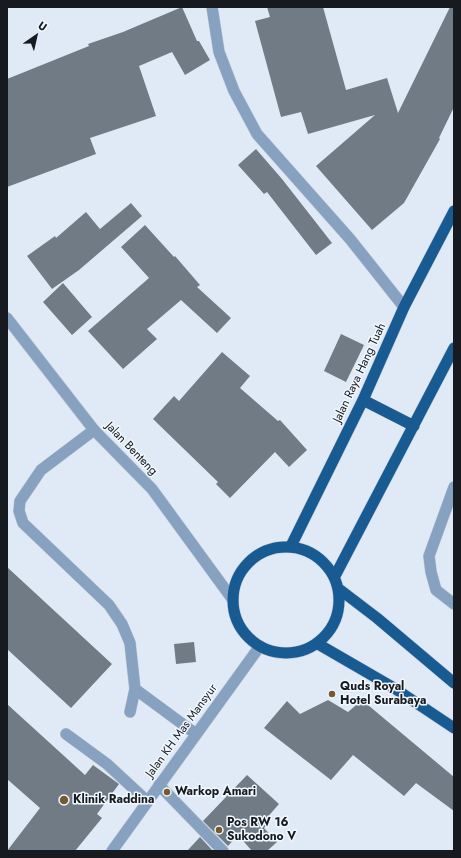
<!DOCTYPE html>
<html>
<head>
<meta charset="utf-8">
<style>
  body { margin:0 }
  #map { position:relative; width:461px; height:858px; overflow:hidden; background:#dfeaf6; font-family:Jost,sans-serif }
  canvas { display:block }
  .frame { position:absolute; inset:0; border:8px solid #171b1f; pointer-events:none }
  .north { position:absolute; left:16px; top:16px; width:40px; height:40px; -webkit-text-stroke:3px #f0f7fe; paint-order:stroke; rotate:34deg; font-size:11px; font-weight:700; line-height:16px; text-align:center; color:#171b1f }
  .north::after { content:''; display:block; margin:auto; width:14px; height:18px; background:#171b1f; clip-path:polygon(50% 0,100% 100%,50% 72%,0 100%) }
</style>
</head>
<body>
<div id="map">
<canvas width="461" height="858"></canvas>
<div class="frame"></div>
<div class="north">U</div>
</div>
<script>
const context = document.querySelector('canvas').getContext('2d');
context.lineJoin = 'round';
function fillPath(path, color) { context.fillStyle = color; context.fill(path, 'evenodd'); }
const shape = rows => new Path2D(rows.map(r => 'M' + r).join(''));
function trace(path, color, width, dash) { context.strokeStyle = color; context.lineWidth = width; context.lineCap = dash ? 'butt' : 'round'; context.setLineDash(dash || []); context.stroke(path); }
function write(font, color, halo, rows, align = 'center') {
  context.font = font + ' Jost,sans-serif'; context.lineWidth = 3; context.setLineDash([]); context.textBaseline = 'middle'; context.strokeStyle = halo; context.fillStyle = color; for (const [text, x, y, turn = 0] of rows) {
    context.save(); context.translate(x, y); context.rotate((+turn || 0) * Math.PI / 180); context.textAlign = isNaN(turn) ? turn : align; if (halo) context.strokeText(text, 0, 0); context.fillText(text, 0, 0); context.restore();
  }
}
fillPath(shape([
  [182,7,197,41,199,41,210,60,185,75,172,52,139,66,156,116,90,138,96,154,7,187,7,79,89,46,88,44,123,32],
  [267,7,323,7,346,90,387,78,398,113,450,7,454,7,454,107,439,138,440,139,404,203,372,230,316,166,375,115,308,134,301,112,281,117,255,21,270,17],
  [256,149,282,179,332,243,316,255,267,192,264,194,238,165],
  [131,203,142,216,79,270,52,289,27,256,55,236,56,238,86,212,100,229],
  [145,225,174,257,175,256,200,285,197,287,231,318,217,333,181,300,147,329,157,339,123,369,88,331,149,278,121,247],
  [63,283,92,317,72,335,43,302],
  [341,334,364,345,346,382,324,371],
  [222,352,250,376,240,388,278,421,280,420,307,450,289,467,275,452,230,498,216,484,218,482,153,419,174,396,179,401],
  [7,567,112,664,71,708,7,649],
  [194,642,196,662,176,664,174,644],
  [328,700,348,712,362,700,454,777,454,811,416,783,404,796,353,755,331,780,264,728,287,701,300,714],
  [7,704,85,775,93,765,119,784,97,814,102,818,75,851,7,851,40,808,7,779],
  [247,775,279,804,265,820,268,823,264,828,277,842,267,851,252,851,238,835,228,846,203,821],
  [200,837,213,851,187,851]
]), '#717b85');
const service = shape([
  [94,430,41,470,20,501,19,511,23,523,109,605,122,624,130,643,135,689,196,734],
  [454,487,429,556,431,572,436,590,454,604],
  [130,712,135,689],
  [66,734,107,764,147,801]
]);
const minor = shape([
  [212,7,219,52,234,91,257,134,350,239,404,307],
  [159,785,223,851]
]);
const tertiary = shape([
  [7,318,94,430,152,489,233,600],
  [112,851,260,646]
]);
const trunk = shape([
  [363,400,414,426],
  [291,546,363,400,404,307,454,211],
  '233 600a53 53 0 1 1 106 0a53 53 0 1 1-106 0Z',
  [335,576,454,348],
  [339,589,377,618,454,683],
  [318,644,394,688,454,728]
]);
trace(service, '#bbc5cf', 12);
trace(minor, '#bbc5cf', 12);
trace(tertiary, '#bbc5cf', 12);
trace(trunk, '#bbc5cf', 12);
trace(service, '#86a2c0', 11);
trace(minor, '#86a2c0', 11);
trace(tertiary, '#86a2c0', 11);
trace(trunk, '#185a92', 11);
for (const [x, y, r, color] of [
  [332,694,4,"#79582f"],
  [167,792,4,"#79582f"],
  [64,800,5,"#79582f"],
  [219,830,4,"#79582f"]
]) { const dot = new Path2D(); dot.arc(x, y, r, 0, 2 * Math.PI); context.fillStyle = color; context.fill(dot); trace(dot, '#f0f7fe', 1.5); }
write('12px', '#171b1f', '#f0f7fe', [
  ["Jalan Raya Hang Tuah",360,373,-65],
  ["Jalan Benteng",131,449,46],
  ["Jalan KH Mas Mansyur",182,731,-54]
]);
write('bold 12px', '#171b1f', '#f0f7fe', [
  ["Quds Royal",340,687],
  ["Hotel Surabaya",340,701],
  ["Warkop Amari",175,792],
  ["Klinik Raddina",73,800],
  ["Pos RW 16",227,823],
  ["Sukodono V",227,837]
], 'left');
</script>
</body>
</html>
